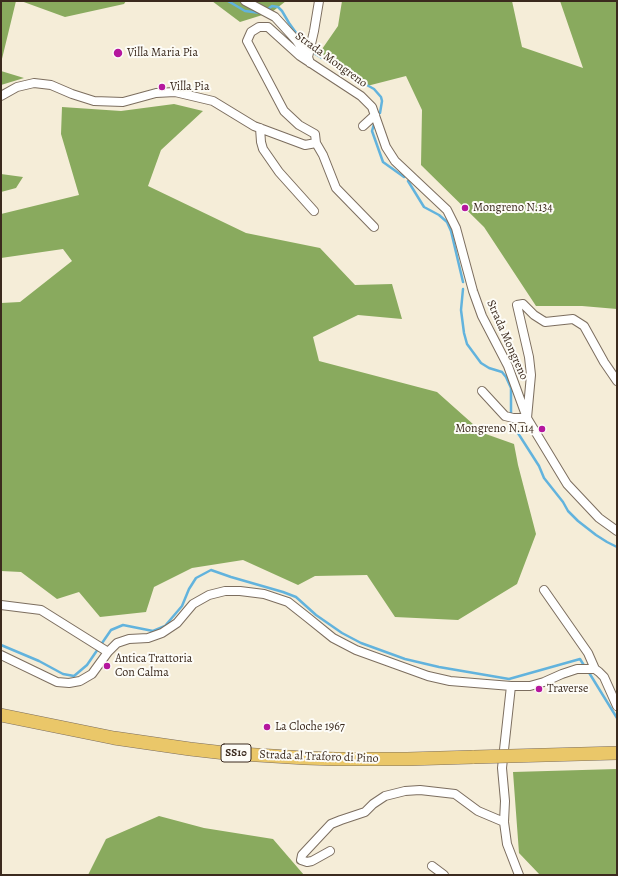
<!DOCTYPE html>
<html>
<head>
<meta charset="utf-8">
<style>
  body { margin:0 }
  #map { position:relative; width:618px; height:876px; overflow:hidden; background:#f5edd8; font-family:Alegreya,serif }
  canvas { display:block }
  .frame { position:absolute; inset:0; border:2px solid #3b2a1e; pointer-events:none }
</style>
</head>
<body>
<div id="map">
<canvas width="618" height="876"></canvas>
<div class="frame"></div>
</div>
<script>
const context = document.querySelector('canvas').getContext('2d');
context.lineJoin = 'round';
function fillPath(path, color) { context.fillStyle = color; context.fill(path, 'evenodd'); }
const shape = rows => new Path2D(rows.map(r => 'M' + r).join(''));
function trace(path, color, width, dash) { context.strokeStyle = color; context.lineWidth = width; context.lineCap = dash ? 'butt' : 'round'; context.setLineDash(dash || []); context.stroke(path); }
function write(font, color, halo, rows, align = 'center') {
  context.font = font + ' Alegreya,serif'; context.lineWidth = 4; context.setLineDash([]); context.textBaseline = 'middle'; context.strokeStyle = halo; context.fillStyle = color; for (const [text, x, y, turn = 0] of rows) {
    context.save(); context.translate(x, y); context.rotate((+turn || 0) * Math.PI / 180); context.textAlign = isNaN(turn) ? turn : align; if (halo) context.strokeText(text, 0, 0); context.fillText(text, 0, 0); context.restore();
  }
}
fillPath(shape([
  [1,1,16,1,1,63],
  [21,1,126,1,124,4,65,17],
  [212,1,286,1,272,12,240,22],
  [342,1,512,1,522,47,583,68,560,1,617,1,617,309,582,306,536,306,484,227,421,165,422,110,406,76,367,86,320,52,338,26],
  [1,71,24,78,1,85],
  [174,104,203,111,161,150,148,186,246,233,320,248,355,285,392,284,402,319,358,315,313,337,319,361,437,392,483,433,514,444,518,465,536,534,517,584,458,620,395,617,367,575,315,576,298,585,243,560,192,568,154,587,146,612,100,617,79,592,57,599,21,572,1,571,1,303,20,302,72,261,63,249,1,258,1,214,79,195,61,134,62,107,121,111],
  [1,174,23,177,16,188,1,192],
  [617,769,617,875,540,875,519,853,513,772],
  [159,816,204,828,273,839,304,875,88,875,106,839]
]), '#89aa5e');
trace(shape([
  [228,1,245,11,261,13],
  [268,9,272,6,278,7,282,11,289,23,307,48],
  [314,53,347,74,374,89,381,97,382,101,380,113],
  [374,124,372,131,383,162,404,177],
  [408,181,424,207,439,215,447,222,451,231,463,282],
  [463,289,461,310,464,333,467,344,481,363,489,368,502,372,506,377,511,388,511,414],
  [511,420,516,430,539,466,544,478,563,502,568,511,578,521,596,535,607,542,617,547],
  [1,645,39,661,63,674,74,676,87,665,111,630,123,625,153,631,165,626,182,606,189,589,196,578,211,570,231,577,283,592,296,597,316,615,342,633,361,643,405,659,439,667,509,679,580,659,585,667],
  [588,671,617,718]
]), '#62b3dd', 2.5);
const minor = shape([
  [245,1,275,17,296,40,308,57,310,63],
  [308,57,314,31,319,1],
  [1,96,17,87,34,83,51,85,72,94,94,101,123,102,156,93,175,92,213,101,254,126,305,145,316,143,315,134,299,125,284,111,247,41,251,32,259,27,268,27,300,56,361,96,372,107,386,147,395,161,447,210,456,228,473,291,482,316,508,366,527,418,567,484,599,518,617,531],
  [363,126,375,115],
  [260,128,261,142,263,149,279,172,314,211],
  [316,143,323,155,336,188,374,227],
  [482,391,505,416,513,418,527,418,531,375,529,357,517,305,523,304,534,315,545,322,573,319,584,326,604,362,617,381],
  [544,590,588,653,595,669],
  [1,605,41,610,108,652],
  [1,655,57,682,69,683,80,681,92,674,108,652,117,643,129,639,148,638,162,633,177,623,193,604,209,595,225,591,240,591,264,594,288,602,307,617,333,638,356,650,428,676,450,681,511,686,530,686,544,682,562,674,577,669,595,669,599,672,604,677,617,706],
  [511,686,502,768,505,801,504,822,507,844,519,875],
  [330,851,312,861,307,862,301,860,302,855,331,824,341,820,365,812,373,804,385,796,405,791,420,790,455,794,478,811,504,822],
  [432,866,444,875]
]);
const primary = shape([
  [1,715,114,738,190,749,225,753,305,758,336,759,407,759,474,757]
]);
trace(minor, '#7c6e5f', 10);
trace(primary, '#7c6e5f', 14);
trace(minor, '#fff', 8);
trace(primary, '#eac769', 13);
const primaryBridge = shape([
  [474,757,617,753]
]);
trace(primaryBridge, '#7c6e5f', 14, []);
trace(primaryBridge, '#eac769', 13);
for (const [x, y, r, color] of [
  [118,53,5,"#b5179e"],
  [162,87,4,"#b5179e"],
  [465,208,4,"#b5179e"],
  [542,429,4,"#b5179e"],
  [107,666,4,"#b5179e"],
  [539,689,4,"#b5179e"],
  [267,727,4,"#b5179e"]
]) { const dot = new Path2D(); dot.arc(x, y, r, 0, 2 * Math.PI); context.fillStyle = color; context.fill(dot); trace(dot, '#fdfcf7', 1.5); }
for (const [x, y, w] of [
  [236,753,30]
]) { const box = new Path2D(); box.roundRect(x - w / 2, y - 9, w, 18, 3); context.fillStyle = '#fdfcf7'; context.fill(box); trace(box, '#3b2a1e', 1); }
write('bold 11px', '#3b2a1e', null, [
  ["SS10",236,753]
]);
write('12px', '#3b2a1e', '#fdfcf7', [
  ["Villa Maria Pia",127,53],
  ["Villa Pia",170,87],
  ["Mongreno N.134",473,208],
  ["Mongreno N.114",534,429,"right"],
  ["Antica Trattoria",115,659],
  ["Con Calma",115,673],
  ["Traverse",547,689],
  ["La Cloche 1967",275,727]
], 'left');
write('12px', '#3b2a1e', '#fdfcf7', [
  ["Strada Mongreno",331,60,36],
  ["Strada Mongreno",507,340,66],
  ["Strada al Traforo di Pino",319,757,2]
]);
</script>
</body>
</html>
